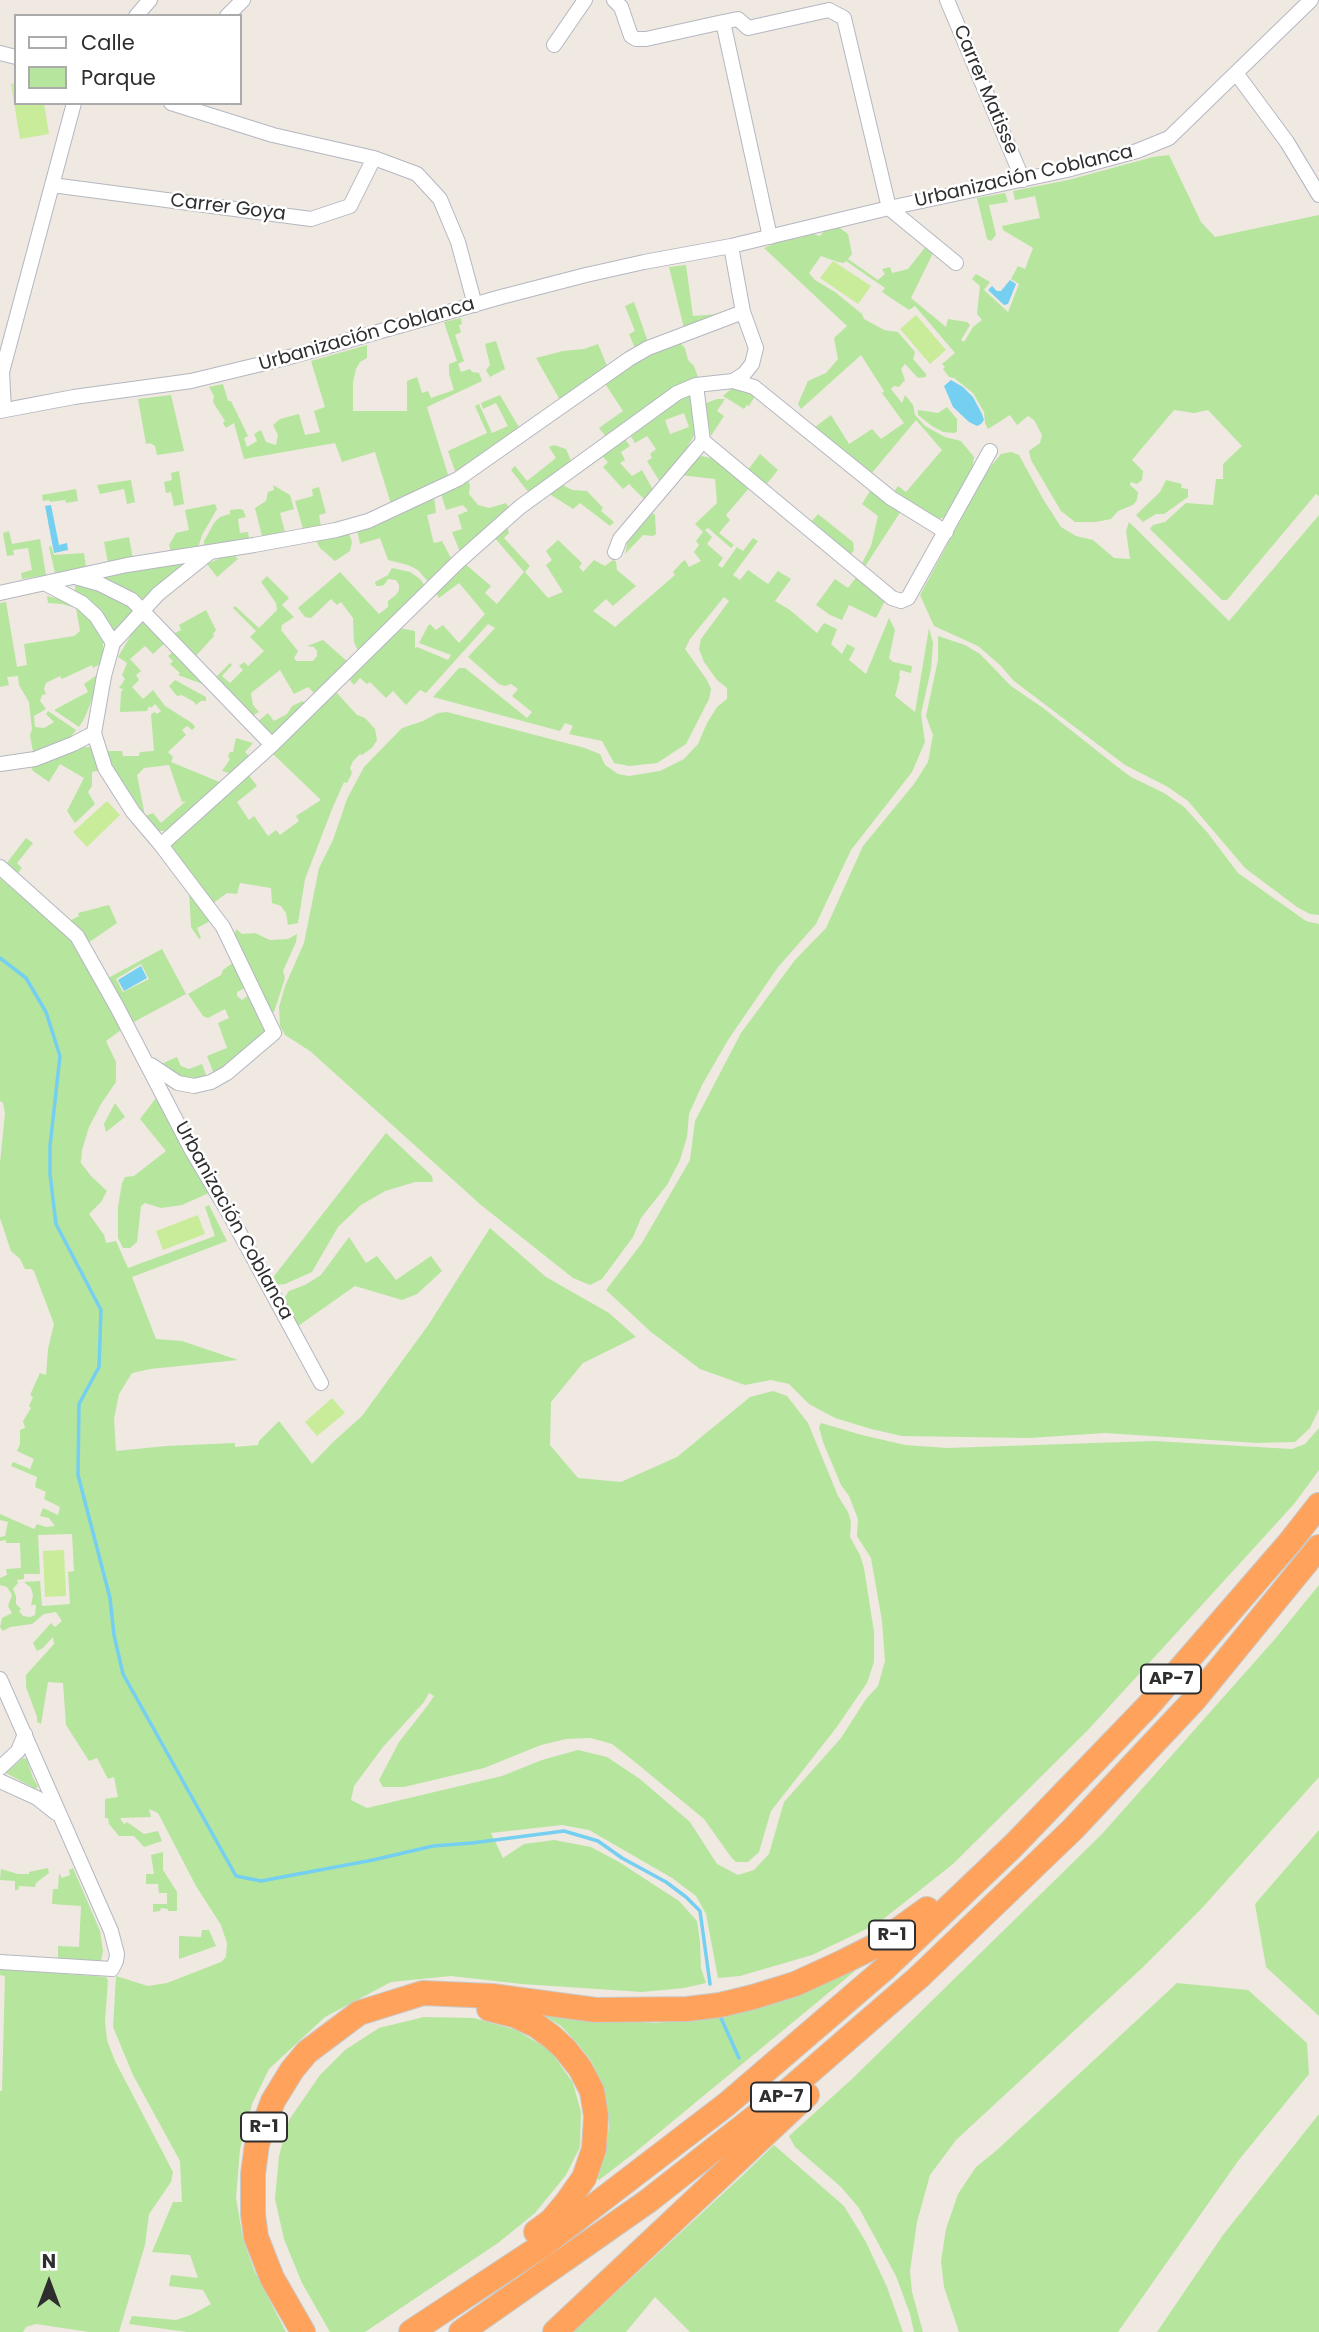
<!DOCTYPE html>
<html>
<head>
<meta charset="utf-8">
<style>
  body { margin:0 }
  #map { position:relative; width:1319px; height:2332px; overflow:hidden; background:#efe9e1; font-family:Poppins,sans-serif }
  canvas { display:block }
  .legend { position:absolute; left:14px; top:14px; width:228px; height:91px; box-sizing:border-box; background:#fff; border:2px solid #ababab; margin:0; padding:9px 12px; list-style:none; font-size:21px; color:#2e2e2e }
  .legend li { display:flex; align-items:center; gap:14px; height:35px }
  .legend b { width:35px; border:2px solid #ababab }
  .north { position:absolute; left:14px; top:2248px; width:70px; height:70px; -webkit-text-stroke:5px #fff; paint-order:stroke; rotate:0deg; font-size:19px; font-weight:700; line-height:28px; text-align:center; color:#2e2e2e }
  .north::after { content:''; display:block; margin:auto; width:24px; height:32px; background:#2e2e2e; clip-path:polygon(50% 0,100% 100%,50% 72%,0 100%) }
</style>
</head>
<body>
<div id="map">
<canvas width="1319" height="2332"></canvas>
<ul class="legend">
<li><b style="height:9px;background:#fff"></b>Calle</li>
<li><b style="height:19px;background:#b6e59e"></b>Parque</li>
</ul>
<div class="north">N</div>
</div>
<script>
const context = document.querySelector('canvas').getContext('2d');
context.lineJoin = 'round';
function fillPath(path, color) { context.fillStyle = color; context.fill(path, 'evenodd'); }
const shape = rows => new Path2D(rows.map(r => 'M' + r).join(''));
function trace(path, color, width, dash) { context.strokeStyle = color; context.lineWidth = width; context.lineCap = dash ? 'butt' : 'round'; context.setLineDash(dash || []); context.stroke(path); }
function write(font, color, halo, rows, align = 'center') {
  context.font = font + ' Poppins,sans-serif'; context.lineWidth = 5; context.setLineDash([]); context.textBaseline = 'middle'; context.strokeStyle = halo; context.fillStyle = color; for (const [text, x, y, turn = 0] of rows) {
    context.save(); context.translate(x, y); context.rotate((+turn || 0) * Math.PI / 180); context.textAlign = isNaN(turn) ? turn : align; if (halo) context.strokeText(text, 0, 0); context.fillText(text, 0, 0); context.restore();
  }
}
fillPath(shape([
  [1169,155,1201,222,1215,237,1319,215,1319,496,1316,494,1227,600,1222,600,1150,529,1153,525,1165,522,1186,503,1213,505,1216,479,1223,479,1223,464,1242,446,1208,410,1194,413,1174,410,1132,460,1143,471,1142,480,1137,484,1131,482,1130,485,1138,492,1137,500,1133,505,1118,511,1111,519,1096,522,1075,522,1061,511,1031,460,1029,451,1040,443,1042,435,1034,420,1028,416,1017,425,1010,415,988,429,985,423,984,412,973,393,954,378,949,377,943,369,945,367,942,364,955,353,915,306,909,310,882,292,885,288,846,261,844,263,838,262,821,256,809,273,815,280,835,292,862,314,864,319,884,330,898,332,915,352,913,359,926,374,926,377,918,378,905,364,901,369,905,380,899,387,894,386,891,389,902,403,905,395,913,405,915,415,925,426,945,437,961,441,974,457,972,473,949,517,937,519,893,493,898,486,906,492,942,450,916,420,871,474,815,427,831,415,849,444,872,429,881,439,904,423,882,393,884,391,861,355,801,409,798,404,808,381,826,373,838,359,834,338,847,326,764,248,792,236,795,239,813,234,820,236,826,229,836,225,848,234,852,254,848,259,878,280,885,274,882,269,890,267,892,273,908,269,927,245,934,251,911,298,946,327,948,319,967,322,970,325,961,340,964,342,973,327,982,320,977,314,980,286,972,279,976,274,990,282,984,290,1008,312,1019,284,1011,279,1018,266,1025,269,1033,248,1003,230,1002,226,1040,218,1035,196,1015,200,1013,191,1068,180,1153,157],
  [1005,193,1008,202,989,205,996,235,991,241,987,239,977,198],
  [686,265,693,316,720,314,684,328,669,267],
  [634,302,647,339,646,342,635,348,629,334,635,331,625,306],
  [461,318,462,324,459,325,461,332,455,335,464,361,458,364,461,372,470,369,472,372,479,373,482,381,427,407,449,478,391,504,375,452,342,462,335,443,244,459,234,423,226,428,223,423,225,421,213,402,214,396,209,387,223,384,228,401,231,401,248,436,244,438,247,447,257,441,254,434,261,430,266,442,276,445,278,435,273,425,280,419,299,414,305,435,320,432,314,411,325,407,311,361,367,345,367,358,360,362,356,369,353,382,353,411,407,411,407,381,417,377,422,393,428,391,431,398,454,390,449,374,449,364,457,361,444,322],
  [496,341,505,369,490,377,486,370,490,365,485,344],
  [678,341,685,348,688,360,694,366,698,377,697,385,607,438,599,428,623,411,604,382,635,360],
  [598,344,607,366,560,400,536,358,563,351,584,349],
  [732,388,755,396,749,406,747,405,744,409,723,396],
  [171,395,184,451,157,455,155,446,150,443,146,444,138,399],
  [500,395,520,429,456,474,448,451,487,433,475,406,479,404,492,433,508,426,496,403,483,409,481,403],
  [688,395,691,397,695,434,684,453,660,482,647,461,652,458,650,454,656,449,647,436,635,443,630,435,676,400],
  [684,413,689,427,670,434,665,420],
  [717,399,725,399,717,411,724,416,711,436,704,404],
  [947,407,957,419,957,431,955,433,943,432,932,426,918,415,918,410,938,413],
  [625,439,630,446,621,452,625,460,620,463,632,476,642,470,653,490,645,500,629,484,623,489,603,467,608,462,603,457,577,475,574,475],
  [554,445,566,449,572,463,529,493,511,470,515,466,527,481,556,458,549,447],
  [1011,452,1019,455,1043,499,1061,527,1076,536,1093,540,1114,558,1130,559,1126,531,1129,522,1229,621,1319,515,1319,915,1310,914,1297,907,1245,868,1188,801,1168,787,1125,765,1014,681,1000,665,978,646,934,626,920,595,987,471,1001,454],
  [760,454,778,470,765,486,747,471],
  [702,456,715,459,750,487,726,515,730,520,719,533,734,545,731,548,708,528,705,530,712,537,707,544,723,558,718,565,722,568,737,547,743,551,753,538,758,541,733,575,740,580,748,570,768,584,778,571,791,579,775,601,790,610,817,633,824,623,837,629,831,644,842,654,847,644,855,648,849,660,866,674,889,618,895,630,889,658,893,662,912,666,911,673,900,670,899,676,900,677,895,696,915,712,929,628,933,643,931,669,921,714,925,742,912,772,851,850,816,924,778,967,728,1040,702,1085,689,1114,687,1137,680,1160,667,1185,641,1218,633,1237,602,1279,590,1285,573,1278,481,1205,310,1051,285,1035,280,1026,279,1007,285,986,304,943,319,868,333,840,347,799,364,767,402,728,423,721,438,713,447,712,585,748,600,754,605,765,618,774,629,776,660,771,684,759,698,744,707,723,717,707,727,699,727,688,717,680,704,662,699,649,701,639,729,601,724,597,690,639,685,649,707,680,711,689,709,699,686,744,657,763,629,766,614,763,602,741,569,734,573,726,565,723,560,731,433,697,459,668,465,668,527,718,532,712,512,696,518,689,511,684,505,686,499,684,468,657,495,628,488,624,426,693,420,690,406,705,393,691,386,698,370,682,367,684,360,678,354,685,349,679,399,628,415,631,415,648,417,647,448,660,451,655,419,643,428,626,430,624,436,630,443,625,459,643,485,614,459,583,439,598,435,592,464,563,491,586,485,593,497,604,524,572,494,537,507,527,509,533,504,538,530,566,525,572,548,598,563,592,546,565,552,560,546,551,558,540,582,563,579,567,583,572,594,560,605,566,613,560,616,561,617,570,636,586,613,606,606,599,593,611,615,627,675,575,673,572,682,562,685,560,689,567,701,561,694,552,699,545,696,541,703,532,695,524,717,503,715,479,680,475,697,458],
  [179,471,184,504,174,506,171,492,166,493,164,482,172,480,171,473],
  [467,479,470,485,469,494,478,505,489,508,506,503,510,509,460,552,452,532,462,529,458,515,468,511,463,505,446,510,441,493],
  [131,480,135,502,127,504,124,489,100,494,97,485],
  [1166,480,1182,484,1181,488,1188,489,1188,497,1164,514,1156,514,1143,522,1136,515,1160,492],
  [561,484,572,490,587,491,603,508,601,511,614,522,610,526,580,503,573,509,548,493],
  [273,485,290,495,294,509,280,513,285,532,262,536,255,508,266,501,268,492,274,490],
  [319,487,326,513,319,515,321,526,303,529,295,501,313,496,312,489],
  [872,488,901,511,864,568,861,565,871,546,878,516,862,504],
  [76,489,78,501,66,503,65,500,50,502,49,500,43,501,42,495],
  [434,497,436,513,427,515,433,540,434,543,442,541,452,560,429,583,418,570,408,565,388,560,380,538,360,544,357,530],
  [215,504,217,509,202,535,198,548,171,552,169,545,176,533,189,530,185,510],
  [240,509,243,510,246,517,238,519,240,533,248,532,249,539,204,546,204,541,214,523,220,517,230,514,230,510],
  [650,512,655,515,656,534,653,536,643,535,625,554,628,539],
  [818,514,853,542,854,550,850,556,810,523],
  [348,530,352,542,350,551,335,561,320,548,315,539],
  [9,531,12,544,40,539,46,575,22,579,21,573,32,570,28,548,13,550,14,555,7,556,3,533],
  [129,537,133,559,108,563,104,542],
  [51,546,54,555,84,553,86,567,55,573,49,547],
  [232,553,238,559,217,577,207,564],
  [184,562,184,565,146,598,142,599,135,597,130,621,112,633,75,594,75,586,102,574],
  [392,568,410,572,420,579,425,586,359,653,354,642,353,618,341,602,337,605,331,599,311,618,305,617,298,608,340,572,379,614,388,607,388,601,396,595,399,590,399,585,396,580,388,579,384,585,380,586,376,586,375,582,388,575],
  [858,575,886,599,876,618,849,605,842,620,830,615,816,605,835,579,848,588],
  [267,576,289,598,282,605,294,617,282,625,281,630,298,651,294,658,296,661,313,661,317,656,317,651,314,647,307,646,323,640,349,663,316,695,308,687,294,694,280,670,251,693,253,705,259,712,252,716,215,678,230,663,232,665,222,676,230,683,243,670,239,666,244,662,248,666,264,651,250,637,256,631,233,608,235,606,259,628,277,610,276,603,261,582],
  [47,596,70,602,90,617,103,639,103,651,102,663,93,668,92,665,62,679,60,676,46,683,44,689,46,694,42,695,40,701,46,709,34,716,35,727,44,728,54,722,46,714,48,711,76,730,69,739,33,752,30,735,32,729,29,702,19,685,18,676,7,677,9,685,0,687,0,603,6,602,17,667,27,665,24,644,74,636,80,631,76,608,62,604,48,603],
  [206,610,216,630,213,634,214,636,195,657,173,634,181,630,179,625],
  [144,623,166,642,153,654,145,646,130,659,141,671,136,675,139,680,132,687,143,699,153,690,165,706,192,723,195,727,192,730,187,726,182,730,186,735,168,752,173,757,171,762,222,783,248,774,257,786,237,802,249,820,254,816,268,836,276,830,280,835,299,821,296,816,321,800,272,753,332,696,332,691,335,691,357,715,365,718,375,729,377,740,372,748,362,755,360,754,353,761,350,768,352,773,347,783,344,782,332,809,305,879,298,923,288,925,286,913,281,906,272,903,271,888,240,883,237,894,227,893,212,904,171,849,166,831,156,831,116,774,106,751,122,751,123,756,139,756,140,752,154,751,151,714,155,712,157,714,161,711,155,704,151,708,149,706,147,711,120,712,121,692,123,689,119,688,125,679,122,675,127,663,118,657,137,625],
  [169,765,182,802,186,801,161,823,153,813,145,816,137,775,144,768],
  [938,636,965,645,980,654,1011,686,1043,708,1115,765,1131,777,1164,793,1184,807,1207,832,1238,873,1306,921,1319,924,1319,1409,1310,1428,1295,1442,1257,1443,1105,1433,1029,1438,902,1436,871,1429,835,1418,809,1404,789,1384,771,1380,745,1385,700,1369,651,1332,606,1290,642,1243,690,1160,695,1121,741,1033,795,960,826,928,863,846,914,784,928,762,933,735,926,716,938,660],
  [174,651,208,686,178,675,180,673,170,664,173,661,168,656],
  [97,675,94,694,85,717,79,727,54,710,88,692,84,684],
  [175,680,206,697,206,701,201,701,196,705,194,702,182,695,177,696,169,686],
  [303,701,306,705,273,735,269,734,257,722,268,713,274,721,287,714,292,706],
  [236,738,253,743,245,752,251,758,232,774,222,771,230,759,228,757,230,752,233,752],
  [84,747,90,747,94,751,101,770,92,772,92,786,88,792,95,804,75,823,67,811,84,778,60,764,49,782,33,771,30,765,49,761],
  [26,838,33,843,17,863,22,868,17,874,6,864],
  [0,878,63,932,76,948,121,1030,106,1041,116,1062,116,1082,101,1104,89,1127,82,1150,81,1162,78,1159,91,1176,107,1191,101,1202,89,1214,104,1235,106,1243,116,1241,128,1268,215,1236,205,1207,209,1205,227,1241,132,1277,156,1339,182,1341,238,1360,150,1369,132,1373,119,1394,114,1419,116,1451,166,1446,235,1443,235,1447,258,1445,259,1441,279,1421,312,1464,333,1442,362,1416,429,1324,490,1228,546,1277,609,1313,636,1337,583,1363,551,1402,550,1445,578,1478,621,1482,677,1457,750,1397,773,1391,787,1396,808,1423,838,1496,848,1512,851,1522,850,1537,860,1555,864,1568,874,1632,874,1662,867,1683,836,1728,771,1811,759,1852,748,1862,736,1862,731,1857,704,1819,635,1762,612,1744,591,1738,566,1739,541,1745,484,1768,404,1787,383,1787,379,1780,388,1763,399,1742,428,1705,434,1696,429,1693,424,1702,383,1747,354,1786,351,1800,367,1808,502,1776,542,1760,578,1750,607,1757,640,1779,690,1822,717,1864,738,1875,754,1870,769,1854,784,1802,841,1738,866,1699,878,1686,885,1661,882,1621,871,1558,857,1536,858,1519,849,1496,841,1485,823,1442,819,1427,821,1423,862,1435,905,1445,947,1448,1154,1441,1292,1449,1305,1444,1319,1428,1319,1470,1294,1504,1087,1731,953,1864,877,1924,812,1955,740,1976,718,1978,706,1914,696,1896,672,1878,589,1830,562,1825,491,1833,503,1858,524,1844,554,1840,591,1847,619,1862,679,1901,697,1921,700,1942,701,1968,706,1983,684,1988,642,1992,522,1984,451,1976,391,1982,325,2017,269,2069,252,2104,240,2149,236,2198,243,2239,254,2270,286,2332,187,2332,129,2324,132,2316,176,2320,191,2315,211,2304,203,2290,169,2286,171,2275,198,2278,190,2255,152,2252,173,2202,182,2202,180,2161,133,2075,113,2027,116,1976,148,1986,167,1983,221,1962,226,1957,227,1943,221,1925,196,1886,158,1813,149,1809,151,1817,120,1818,124,1824,127,1822,144,1834,158,1831,162,1841,144,1847,134,1836,119,1836,109,1824,108,1818,105,1818,105,1799,118,1797,114,1777,108,1779,97,1758,89,1761,66,1725,63,1683,48,1682,41,1724,37,1722,37,1717,26,1687,26,1675,54,1644,53,1637,43,1648,37,1651,33,1643,51,1623,55,1627,62,1621,56,1612,44,1614,32,1624,10,1627,3,1631,0,1627,2,1618,12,1613,8,1606,12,1595,7,1587,0,1585,0,1578,7,1575,6,1569,21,1568,20,1543,6,1543,6,1540,0,1541,0,1537,5,1536,8,1522,0,1520,0,1514,34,1529,37,1524,46,1527,55,1526,49,1518,40,1516,43,1508,58,1515,60,1507,44,1499,46,1492,35,1487,37,1477,11,1466,13,1462,30,1469,34,1459,17,1451,20,1444,20,1430,25,1428,23,1421,31,1408,29,1406,33,1397,30,1395,40,1373,46,1375,48,1349,54,1324,34,1271,31,1269,25,1269,20,1259,11,1251,0,1218,0,1163,5,1113,3,1103,0,1101],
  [72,1534,74,1571,68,1572,70,1604,42,1606,40,1581,24,1582,31,1588,33,1595,31,1606,35,1604,36,1606,35,1615,30,1617,23,1616,19,1611,21,1609,16,1604,16,1596,13,1589,18,1583,17,1580,24,1579,24,1574,40,1574,38,1535],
  [189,891,212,920,197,928,201,938,199,939,191,927],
  [109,905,117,923,88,943,71,920,79,916,78,913],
  [236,929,242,934,255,933,270,940,288,939,297,934,296,942,283,971,285,978,274,1012,267,1014,234,938],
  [162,949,186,994,132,1023,108,978],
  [141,964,149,979,123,992,116,979],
  [231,964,240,965,246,987,237,992,237,996,242,1000,249,995,266,1027,262,1039,214,1074,207,1056,227,1048,218,1023,229,1018,225,1009,208,1018,203,1016,188,994,221,975,223,970],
  [177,1057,181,1066,189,1069,202,1064,207,1077,196,1080,181,1079,161,1064],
  [156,1098,211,1192,182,1205,161,1208,145,1203,141,1206,137,1242,130,1248,123,1248,118,1238,118,1207,122,1183,125,1177,134,1176,166,1151,140,1119],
  [115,1103,125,1117,106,1132,104,1124],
  [386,1133,432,1176,433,1182,415,1182,385,1191,361,1205,338,1227,312,1272,285,1284,274,1285,271,1280],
  [349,1237,366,1263,377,1256,396,1280,431,1256,442,1271,417,1294,402,1300,355,1286,298,1326,283,1300,289,1291,305,1285,321,1275],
  [1319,1585,1319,1777,1203,1907,1142,1968,956,2140,930,2175,917,2222,910,2271,912,2292,923,2332,914,2332,910,2314,896,2276,859,2208,841,2187,795,2147,789,2136,852,2079,1102,1834,1275,1639],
  [23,1758,27,1759,33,1778,38,1786,36,1789,6,1773],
  [1319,1830,1319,2016,1266,1967,1255,1904],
  [163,1852,163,1870,177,1892,177,1911,168,1911,168,1909,161,1908,160,1911,153,1912,153,1904,167,1904,167,1893,159,1893,158,1884,146,1884,146,1874,154,1874,151,1855],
  [48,1868,49,1873,36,1883,35,1887,19,1886,18,1890,15,1890,15,1881,0,1880,1,1869,18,1874,29,1874,29,1872],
  [73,1868,100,1931,103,1951,101,1961,58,1958,58,1946,79,1947,81,1906,52,1904,53,1889,58,1889,59,1873,62,1878,70,1875,69,1870],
  [202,1930,209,1930,216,1946,179,1959,179,1936,201,1937],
  [0,1969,106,1977,108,1980,105,2021,107,2040,115,2061,173,2172,171,2182,149,2214,145,2245,119,2332,89,2332,36,2324,26,2327,23,2332,0,2332,0,2091,2,2091,5,1976,0,1975],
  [854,1969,855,1971,633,2154,599,2180,596,2178,606,2155,609,2124,605,2095,592,2062,577,2043,561,2026,543,2015,655,2023,702,2019],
  [1177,1983,1248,1990,1307,2043,1309,2074,1238,2161,1118,2332,959,2332,944,2287,941,2261,946,2229,958,2194,976,2167,997,2150],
  [424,2017,474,2018,516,2030,550,2050,573,2083,581,2112,580,2147,566,2175,535,2213,498,2243,365,2332,330,2332,302,2283,284,2239,275,2199,279,2156,289,2120,320,2075,345,2050,379,2028],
  [1319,2114,1319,2332,1157,2332,1223,2235],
  [774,2145,844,2206,866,2242,887,2287,903,2332,690,2332,655,2297,626,2332,573,2332,742,2176]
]), '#b6e59e');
fillPath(shape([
  [16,83,16,103,44,103,49,134,20,139,11,84],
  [833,261,871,286,858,304,820,278],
  [916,315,946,350,930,364,900,329],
  [107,801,120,815,87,847,73,832],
  [198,1215,205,1234,163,1250,156,1231],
  [332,1398,345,1413,317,1436,305,1422],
  [64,1550,66,1596,45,1597,43,1551]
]), '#c9ec9a');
fillPath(shape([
  [1010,280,1016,284,1008,304,1004,305,988,290,992,286,997,291,1001,291],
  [951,380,963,387,973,397,982,414,984,420,981,424,977,426,969,422,953,407,944,386],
  [51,505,59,545,67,543,68,550,54,553,45,506],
  [141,966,147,978,124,991,118,980]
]), '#75cff0');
trace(shape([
  [0,958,26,978,46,1012,60,1056,50,1146,50,1174,56,1224,101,1310,99,1367,79,1404,78,1475,110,1598,114,1635,123,1674,236,1876,261,1881,373,1860,433,1846,472,1843,564,1831,598,1841,622,1858,666,1882,686,1897,700,1911,710,1984],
  [721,2018,739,2058]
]), '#75cff0', 3.5);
const minor = shape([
  [614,0,621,7,631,36,636,39,646,39,723,22,770,237],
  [947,0,1023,180],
  [136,16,150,0],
  [227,16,243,0],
  [723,22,738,19,748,28,829,10,844,18,889,208,956,263],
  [554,45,585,0],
  [0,53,16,57],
  [1236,73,1287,142,1319,195],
  [171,103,273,135,374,158,417,174,440,199,458,242,475,305],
  [52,185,311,219,350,206,374,158],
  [731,246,743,312,756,348,752,364,744,374,733,381],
  [4,410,2,372,74,103],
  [0,411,74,397,191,381,286,358,501,297,586,275,644,262,731,246,889,208,1067,170,1137,151,1169,138,1311,0],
  [703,441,892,598,901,601,908,598,990,451],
  [615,552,620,539,703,441,696,385],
  [75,577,100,584,132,600,272,745,161,845],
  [46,584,82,603,96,616,113,643],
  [0,593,127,565,254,545,336,530,368,521,458,479,629,359,648,348,743,312],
  [94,733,105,768,133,812,161,845,223,927,274,1033,227,1073,211,1082,194,1086,178,1083,151,1065],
  [272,745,458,562,520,507,677,393,696,385,733,381,754,387,891,498,946,532],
  [0,764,35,759,73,744,94,733,104,676,113,643,158,594,209,553],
  [0,867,77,936,117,1007,191,1149,230,1215,321,1383],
  [0,1679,111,1931,117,1954,116,1961,112,1969,0,1962],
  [0,1768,18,1751,25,1734],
  [0,1781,37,1798,56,1813]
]);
const motorway = shape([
  [489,2009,516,2016,537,2026,552,2037,565,2049,580,2068,592,2091,596,2116,594,2149,584,2178,567,2202,551,2221,536,2232],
  [303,2332,272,2278,256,2237,253,2214,253,2174,257,2144,273,2101,292,2070,307,2052,359,2013,423,1993,492,1996,596,2010,687,2009,720,2005,753,1997,795,1984,843,1962,877,1945,927,1909],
  [411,2332,543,2245,727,2104,883,1970,1014,1845,1148,1706,1290,1542,1319,1505],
  [461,2332,648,2201,783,2095,919,1977,1073,1829,1195,1699,1319,1547],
  [555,2332,807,2095]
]);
trace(minor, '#b4b7c1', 16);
trace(motorway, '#c9c9c9', 26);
trace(minor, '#fff', 14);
trace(motorway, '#ffa35c', 24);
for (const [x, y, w] of [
  [1171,1679,60],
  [892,1935,46],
  [781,2097,60],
  [264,2127,46]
]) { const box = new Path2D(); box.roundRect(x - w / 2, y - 14.5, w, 29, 5); context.fillStyle = '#fff'; context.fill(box); trace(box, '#2e2e2e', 2); }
write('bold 18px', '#2e2e2e', null, [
  ["AP-7",1171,1679],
  ["R-1",892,1935],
  ["AP-7",781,2097],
  ["R-1",264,2127]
]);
write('19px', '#2e2e2e', '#fff', [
  ["Carrer Matisse",985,90,67],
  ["Urbanización Coblanca",1024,177,-13],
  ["Carrer Goya",228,208,7],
  ["Urbanización Coblanca",367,335,-16],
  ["Urbanización Coblanca",233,1221,61]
]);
</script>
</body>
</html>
